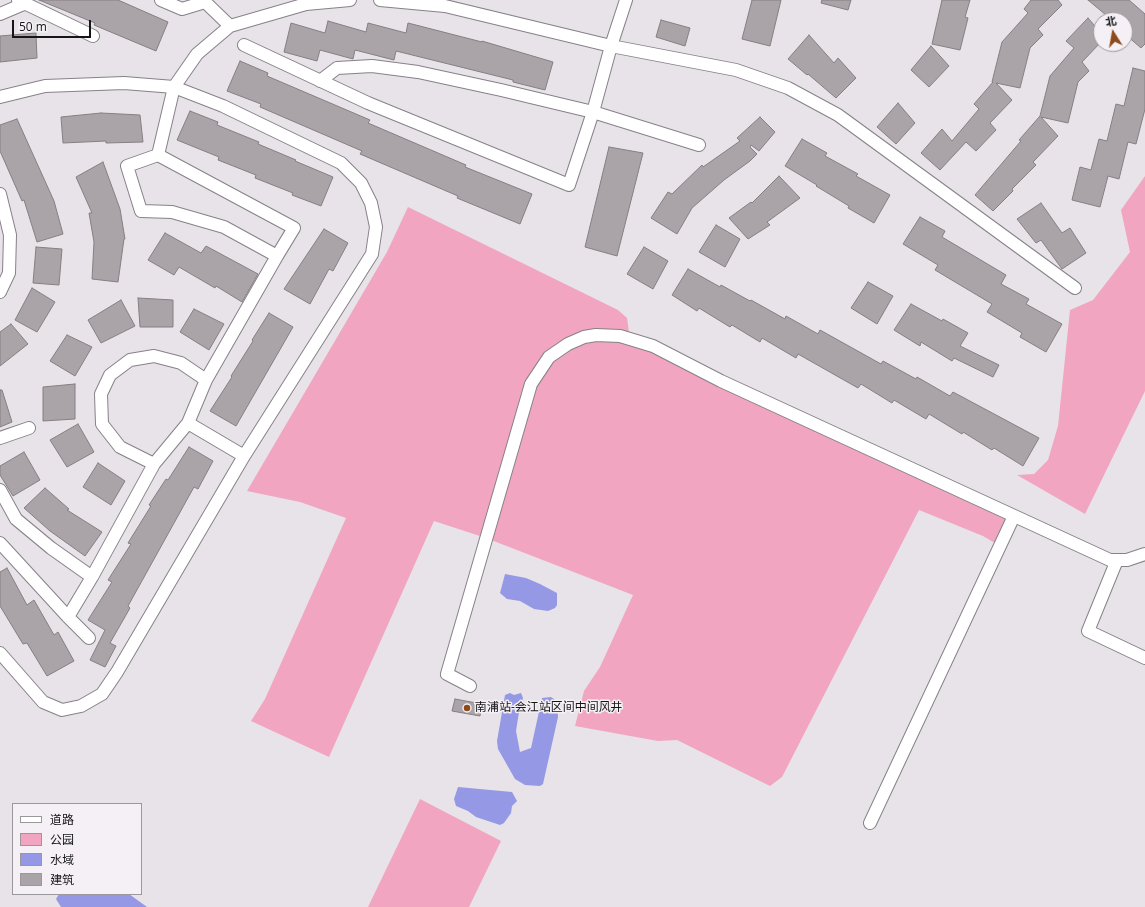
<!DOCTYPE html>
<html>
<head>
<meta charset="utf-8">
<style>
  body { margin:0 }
  #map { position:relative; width:1145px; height:907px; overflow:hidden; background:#e7e3e8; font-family:"Open Sans","Noto Sans SC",sans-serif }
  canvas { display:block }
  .legend { position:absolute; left:12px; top:803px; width:130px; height:92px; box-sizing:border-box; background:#f4f0f5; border:1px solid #9b989c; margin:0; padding:5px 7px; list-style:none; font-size:12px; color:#151416 }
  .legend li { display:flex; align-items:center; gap:8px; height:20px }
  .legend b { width:20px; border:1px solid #9b989c }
  .north { position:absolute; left:1093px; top:12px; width:40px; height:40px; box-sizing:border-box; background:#f4f0f5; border:1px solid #9b989c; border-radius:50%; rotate:349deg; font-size:11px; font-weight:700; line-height:16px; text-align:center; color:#151416 }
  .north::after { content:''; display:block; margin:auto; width:14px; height:18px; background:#8d4a1a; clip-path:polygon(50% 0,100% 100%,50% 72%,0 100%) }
  .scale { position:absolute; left:12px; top:20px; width:79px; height:18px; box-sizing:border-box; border:2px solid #151416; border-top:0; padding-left:5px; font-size:12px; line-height:14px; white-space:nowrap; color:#151416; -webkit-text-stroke:3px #f4f0f5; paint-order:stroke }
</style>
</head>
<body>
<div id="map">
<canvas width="1145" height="907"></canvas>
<ul class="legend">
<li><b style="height:5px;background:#fff"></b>道路</li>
<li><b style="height:11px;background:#f1a5c0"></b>公园</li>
<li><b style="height:11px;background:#9598e5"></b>水域</li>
<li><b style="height:11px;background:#aaa4a8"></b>建筑</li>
</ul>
<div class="north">北</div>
<div class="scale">50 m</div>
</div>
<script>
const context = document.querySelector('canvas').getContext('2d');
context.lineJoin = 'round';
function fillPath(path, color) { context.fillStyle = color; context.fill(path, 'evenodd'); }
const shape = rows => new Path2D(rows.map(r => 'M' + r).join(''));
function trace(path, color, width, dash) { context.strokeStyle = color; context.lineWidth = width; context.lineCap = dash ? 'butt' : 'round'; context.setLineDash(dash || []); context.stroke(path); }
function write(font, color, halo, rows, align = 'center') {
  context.font = font + ' "Open Sans","Noto Sans SC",sans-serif'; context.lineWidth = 3; context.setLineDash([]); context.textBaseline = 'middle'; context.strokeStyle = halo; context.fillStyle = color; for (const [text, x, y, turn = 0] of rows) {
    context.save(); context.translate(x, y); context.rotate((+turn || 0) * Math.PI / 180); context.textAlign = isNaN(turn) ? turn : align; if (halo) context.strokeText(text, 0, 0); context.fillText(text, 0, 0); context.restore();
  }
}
fillPath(shape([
  [1145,176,1145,391,1085,514,1017,475,1034,474,1048,460,1058,426,1070,310,1093,300,1130,252,1121,210],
  [408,207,618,310,627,318,630,339,1014,516,1000,546,983,536,919,510,782,777,770,786,677,740,658,741,575,726,584,691,600,667,633,595,486,538,434,521,329,757,251,721,265,699,346,518,300,502,247,491,387,252],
  [420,799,501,841,469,907,368,907]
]), '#f1a5c0');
fillPath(shape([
  [505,574,526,578,540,584,557,593,557,605,555,608,548,611,534,609,520,601,507,599,500,593],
  [510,693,514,695,521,693,523,698,519,712,516,731,520,752,531,748,542,698,551,697,557,701,558,717,543,784,540,786,525,785,515,779,498,749,497,741,505,695],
  [458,787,512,792,517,801,512,806,511,813,504,823,500,825,476,817,468,811,456,806,454,799],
  [59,894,129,894,147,907,61,907,56,899]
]), '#9598e5');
const building = shape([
  [39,0,118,0,168,22,156,51,94,25,95,23,39,0],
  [752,0,781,0,770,46,742,39,752,0],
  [822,0,851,0,848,10,821,3,822,0],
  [942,0,970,0,965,17,968,18,960,50,932,44,942,0],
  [1031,0,1058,0,1062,5,1038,29,1043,35,1030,48,1020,88,996,83,1012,100,990,123,996,130,976,151,966,142,940,170,921,153,942,129,952,141,979,109,974,104,993,82,992,82,1002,42,1028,13,1024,9,1031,0],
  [1088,0,1129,0,1145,14,1145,44,1141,48,1125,34,1125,20,1112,20,1088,0],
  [1088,18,1101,33,1101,42,1082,62,1089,71,1078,82,1068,123,1041,117,1058,136,1033,162,1036,165,1012,189,1013,191,993,211,975,195,1021,141,1019,140,1040,116,1050,76,1074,48,1066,41,1088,18],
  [661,20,690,28,685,46,656,37,661,20],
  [328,21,366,32,368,23,406,33,408,23,482,42,482,41,553,62,545,90,513,82,513,80,396,51,394,60,355,50,353,59,320,50,317,61,284,52,291,23,325,33,328,21],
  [36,33,37,58,0,62,0,36,36,33],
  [809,35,834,63,838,58,856,78,836,98,808,74,807,75,788,59,809,35],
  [931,46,949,66,929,87,911,70,931,46],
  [240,61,268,73,267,76,370,120,368,123,466,165,465,167,532,194,520,224,457,198,458,196,360,154,362,151,260,107,261,104,227,91,240,61],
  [1133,68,1145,71,1145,109,1136,144,1128,142,1119,179,1108,176,1100,207,1072,200,1080,167,1091,170,1099,139,1107,141,1116,104,1124,106,1133,68],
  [898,103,915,123,896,144,877,127,898,103],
  [190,111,218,122,217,125,259,142,258,144,296,160,295,161,333,177,321,206,292,195,293,193,255,178,256,175,218,160,219,157,177,140,190,111],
  [101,113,140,115,143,142,106,143,106,141,63,143,61,117,101,113],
  [760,117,775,132,759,151,751,145,750,147,757,154,750,161,724,180,692,208,677,234,651,218,668,192,672,194,702,165,703,167,740,141,737,138,760,117],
  [17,119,54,201,63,234,37,242,24,200,22,201,0,151,0,125,17,119],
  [802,139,827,153,825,156,858,174,856,176,890,195,874,223,848,208,849,206,816,186,817,185,785,166,802,139],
  [609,147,643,153,617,256,585,247,609,147],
  [103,162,120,209,125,239,124,239,118,282,92,279,94,242,89,213,92,213,76,177,103,162],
  [779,176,800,198,767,222,770,225,748,239,729,218,751,202,752,203,779,176],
  [1041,203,1062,233,1070,228,1086,253,1062,269,1041,240,1036,243,1017,219,1041,203],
  [920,217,945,231,942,237,1006,275,1001,284,1029,299,1026,304,1062,324,1046,352,1020,337,1022,333,987,312,992,304,935,270,938,265,903,244,920,217],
  [716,225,740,239,725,267,699,252,716,225],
  [324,229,348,243,333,271,329,269,310,304,284,289,324,229],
  [165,233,201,253,206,246,258,274,242,302,216,286,215,288,179,267,174,275,148,260,165,233],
  [36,247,62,249,59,285,33,283,36,247],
  [644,247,668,261,653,289,627,274,644,247],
  [688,269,720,287,721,285,750,301,751,300,785,319,786,316,818,334,820,330,881,364,883,361,916,379,917,377,950,396,953,392,1039,438,1023,466,994,448,992,450,963,432,962,434,929,414,926,419,894,400,892,403,861,384,858,388,798,354,796,358,762,338,760,342,732,325,730,327,699,308,697,311,672,295,688,269],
  [868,282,893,296,877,324,851,308,868,282],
  [32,288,55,302,37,332,15,320,32,288],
  [138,298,173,300,173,327,140,327,138,298],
  [121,300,135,326,101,343,88,320,121,300],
  [911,304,942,321,943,319,968,333,960,346,999,365,993,377,954,358,952,361,921,342,920,346,894,330,911,304],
  [194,309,224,324,209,350,180,332,194,309],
  [269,313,293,327,236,426,210,411,232,377,231,376,253,341,252,340,269,313],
  [11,324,28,344,0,366,0,332,11,324],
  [67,335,92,347,75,376,50,361,67,335],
  [75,384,75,419,43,421,43,387,75,384],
  [0,390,2,390,12,422,0,427,0,390],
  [78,424,94,452,67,467,50,440,78,424],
  [189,447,213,461,198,489,194,487,128,606,130,608,110,643,116,646,105,667,90,660,105,630,88,620,112,582,108,580,131,544,128,543,151,506,149,505,166,479,168,480,189,447],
  [24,452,40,480,13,496,0,475,0,466,24,452],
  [98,463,125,481,111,505,83,487,98,463],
  [45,488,69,509,67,510,102,532,85,556,50,531,24,508,45,488],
  [7,568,27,605,34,600,54,635,58,632,74,661,47,676,27,643,23,644,0,606,0,572,7,568],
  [455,699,482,704,480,716,452,711,455,699]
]);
fillPath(building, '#aaa4a8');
trace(building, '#847f82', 1);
const minor = shape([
  [18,0,93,36],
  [161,0,182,9,205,2],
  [203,0,230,26],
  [380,0,445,6,611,46,736,70,788,88,838,115,1075,288],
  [0,14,26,3],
  [244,45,368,103,569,185,593,112,611,46,626,0],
  [320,81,337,68,372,66,418,72,501,90,593,112,699,145],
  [0,97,45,86,124,83,174,87,223,106,341,163,361,183,371,203,376,227,372,254,244,456,117,672,102,694,81,706,62,710,43,702,0,653],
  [158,155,294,228,277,256,224,227,172,212,141,211,127,166,158,155],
  [158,155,174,87,197,54,230,26,306,4,350,0],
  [0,194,10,235,9,273,0,292],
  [188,423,244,456],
  [0,438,29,428],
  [154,464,120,447,102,424,101,394,110,375,130,360,154,356,181,363,206,380],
  [0,490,16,519,51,548,92,577],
  [0,543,68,617,89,638],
  [1117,560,1088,631,1145,658],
  [68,617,92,577,154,464,188,423,206,380,277,256],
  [470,686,447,674,531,384,549,357,568,344,584,337,596,335,620,336,653,346,721,381,1110,560,1127,560,1145,554],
  [870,823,1014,516]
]);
trace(minor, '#868287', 14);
trace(minor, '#fff', 12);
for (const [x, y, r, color] of [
  [467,708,4,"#8d4a1a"]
]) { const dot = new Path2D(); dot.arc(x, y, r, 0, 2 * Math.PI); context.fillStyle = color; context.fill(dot); trace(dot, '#f4f0f5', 1.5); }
write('12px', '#151416', '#f4f0f5', [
  ["南浦站-会江站区间中间风井",475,708]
], 'left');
</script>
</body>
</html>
